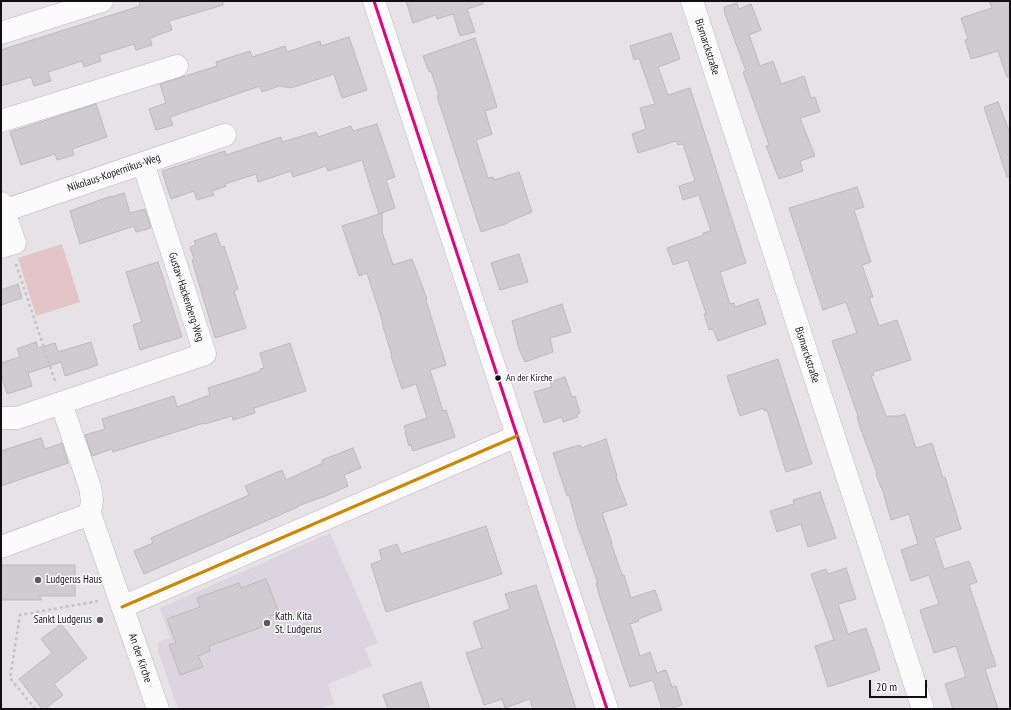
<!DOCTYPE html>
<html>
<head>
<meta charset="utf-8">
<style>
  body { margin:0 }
  #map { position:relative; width:1011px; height:710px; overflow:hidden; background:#e6e2e6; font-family:"PT Sans Narrow",sans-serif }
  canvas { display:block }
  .frame { position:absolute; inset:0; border:2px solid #110f12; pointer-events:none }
  .scale { position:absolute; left:869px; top:680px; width:58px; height:18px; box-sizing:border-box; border:2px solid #110f12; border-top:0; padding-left:5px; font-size:12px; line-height:14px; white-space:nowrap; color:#110f12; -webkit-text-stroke:3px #fff; paint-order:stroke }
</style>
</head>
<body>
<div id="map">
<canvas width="1011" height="710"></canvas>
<div class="frame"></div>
<div class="scale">20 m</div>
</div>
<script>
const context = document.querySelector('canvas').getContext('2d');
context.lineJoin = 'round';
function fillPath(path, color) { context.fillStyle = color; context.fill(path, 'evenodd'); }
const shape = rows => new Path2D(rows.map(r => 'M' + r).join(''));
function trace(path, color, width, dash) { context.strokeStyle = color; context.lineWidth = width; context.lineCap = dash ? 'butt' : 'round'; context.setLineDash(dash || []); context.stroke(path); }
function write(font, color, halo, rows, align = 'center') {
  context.font = font + ' "PT Sans Narrow",sans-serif'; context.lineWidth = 3; context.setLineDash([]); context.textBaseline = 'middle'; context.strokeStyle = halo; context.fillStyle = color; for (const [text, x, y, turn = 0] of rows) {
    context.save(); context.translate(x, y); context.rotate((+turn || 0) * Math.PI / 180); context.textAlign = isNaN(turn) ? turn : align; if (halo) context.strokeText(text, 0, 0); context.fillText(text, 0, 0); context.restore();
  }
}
fillPath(shape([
  [330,533,378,643,365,648,372,666,328,684,334,704,320,709,178,709,158,651,159,642,170,638,160,608]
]), '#dcd4de');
fillPath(shape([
  [62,244,80,302,36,316,18,258]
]), '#e4c5c7');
const building = shape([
  [139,1,223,1,223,5,169,21,172,30,150,38,152,45,136,50,134,44,99,55,101,61,84,67,82,61,48,72,51,81,34,86,31,77,1,86,1,50,140,6,139,1],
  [406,1,483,1,483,4,467,9,475,32,460,36,453,14,437,19,436,15,413,23,406,1],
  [989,1,1010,1,1010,77,1007,77,998,51,971,59,965,40,968,39,961,18,992,8,989,1],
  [737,3,739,9,751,4,761,30,749,35,760,66,773,61,781,84,804,76,811,98,815,97,820,112,800,118,815,156,800,161,803,171,779,179,766,146,769,145,743,72,746,71,725,14,724,7,737,3],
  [671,33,680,59,658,67,668,95,690,88,746,263,720,272,730,304,734,303,735,307,758,299,766,324,718,341,713,329,709,330,704,314,706,313,688,260,673,265,667,248,704,235,703,233,711,231,699,195,683,200,679,186,695,181,683,144,678,145,676,141,638,153,632,134,646,129,640,108,655,104,639,58,634,60,630,46,671,33],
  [349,37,367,90,342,98,334,74,291,88,279,86,262,92,260,86,170,117,173,125,156,130,149,109,166,103,160,84,217,66,216,62,250,51,252,57,285,46,287,52,320,41,321,46,349,37],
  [475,38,497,107,485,111,492,134,476,140,488,178,493,177,494,180,519,172,532,212,508,222,508,223,481,232,437,96,439,95,431,71,429,72,423,56,475,38],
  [998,102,1010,133,1010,176,1007,177,984,107,998,102],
  [96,104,107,137,72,149,74,155,57,160,55,154,21,165,10,132,96,104],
  [377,124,395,177,386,180,395,208,379,214,362,160,328,171,326,166,293,177,291,171,258,182,256,174,225,184,226,186,212,191,214,195,197,200,194,191,171,199,162,171,225,151,226,155,281,137,282,142,316,132,318,137,351,126,353,131,377,124],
  [857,187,864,207,854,210,871,262,862,265,873,297,869,298,879,326,897,320,911,360,873,372,874,375,871,376,886,416,899,416,905,414,916,448,932,443,943,478,945,477,961,529,934,538,944,569,969,561,977,582,969,585,996,666,985,669,998,709,953,709,945,684,966,677,956,646,934,653,920,610,939,604,929,575,911,581,901,550,918,544,909,514,891,520,882,488,881,488,876,474,877,473,860,427,857,417,858,416,832,341,857,333,846,302,823,310,789,208,857,187],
  [124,193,130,213,145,209,151,228,136,232,134,226,80,244,70,211,111,196,111,197,124,193],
  [382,213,382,232,393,265,412,259,427,299,426,300,446,365,430,370,443,411,446,410,455,437,413,451,411,445,409,446,405,432,406,431,404,426,427,418,416,384,402,389,391,356,392,356,382,323,383,323,367,273,359,276,342,226,382,213],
  [216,233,221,247,224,246,238,289,234,291,246,328,215,338,192,260,194,259,190,247,196,245,194,241,216,233],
  [519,254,528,282,500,290,491,263,519,254],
  [158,262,182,337,140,350,133,325,142,322,126,272,158,262],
  [18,284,22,298,1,305,1,290,18,284],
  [562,304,571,332,550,338,553,352,525,362,519,349,512,321,562,304],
  [36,342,38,348,55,343,58,352,91,342,98,365,65,376,61,362,28,373,32,386,7,394,1,374,1,363,20,357,17,349,36,342],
  [290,343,306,391,254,408,255,413,233,420,232,416,205,424,204,423,113,452,112,449,92,456,85,435,105,429,102,419,174,396,177,407,210,395,208,388,261,371,260,369,264,368,260,353,290,343],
  [778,359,812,464,786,472,767,410,764,411,764,408,740,416,727,376,778,359],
  [565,377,572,397,575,396,580,413,577,414,578,417,563,422,562,417,544,423,534,392,552,387,550,382,565,377],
  [41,438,45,449,62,443,68,463,1,486,1,451,41,438],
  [606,439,617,476,616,477,627,505,602,513,612,543,611,543,622,575,624,575,631,598,655,590,662,610,638,619,639,621,630,624,640,656,650,652,657,673,666,670,672,687,676,686,682,705,669,709,662,709,653,680,630,687,601,601,596,583,598,583,578,528,569,495,567,496,553,453,580,445,581,448,606,439],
  [353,448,361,468,344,475,348,486,328,495,298,506,298,507,144,574,134,551,153,543,151,538,249,495,245,486,282,470,286,480,323,463,322,460,353,448],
  [820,492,836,538,808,547,801,524,777,532,770,511,794,504,793,500,820,492],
  [486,526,502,574,386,612,371,564,382,560,379,550,397,544,401,554,486,526],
  [1,565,75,565,75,596,39,596,42,600,1,600,1,565],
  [846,568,856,599,838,604,848,634,866,628,880,670,828,687,815,646,834,640,811,574,826,569,828,574,846,568],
  [266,579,279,613,270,616,271,619,261,622,262,627,209,646,210,651,198,656,203,667,180,675,169,645,176,643,167,619,200,607,197,598,239,583,241,588,266,579],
  [536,585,576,709,533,709,530,699,505,708,502,699,484,705,466,653,482,648,473,622,510,609,505,594,536,585],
  [61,624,87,658,54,684,63,695,45,709,42,709,19,679,52,653,41,639,61,624],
  [421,682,430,709,388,709,383,695,421,682]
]);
fillPath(building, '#cfcbce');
trace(building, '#bcb9bb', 1);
const minor = shape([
  [374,1,607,709],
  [692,1,923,709],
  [1,33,102,1],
  [1,121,177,66],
  [1,203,15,243,1,247],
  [3,211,225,135],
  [61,403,90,487,92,500,90,514,158,709],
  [1,418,17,418,205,354,143,163],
  [1,547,90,514],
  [122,607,517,436]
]);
trace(minor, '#bab7bb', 23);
trace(shape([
  [16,264,56,384],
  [35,709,10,678,20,615,98,601]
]), '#c5c3c5', 2.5, [3, 3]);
trace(minor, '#fbfbfb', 22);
trace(shape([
  [374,1,607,709]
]), '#e5007d', 3);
trace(shape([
  [122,607,517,436]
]), '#c98804', 3);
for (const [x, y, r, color] of [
  [498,378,3.5,"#110f12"],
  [38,580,4,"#5c595c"],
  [100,620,4,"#5c595c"],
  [267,623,4,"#5c595c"]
]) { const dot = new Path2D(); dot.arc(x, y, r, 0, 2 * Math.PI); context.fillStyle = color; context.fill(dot); trace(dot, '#fff', 1.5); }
write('10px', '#110f12', '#fff', [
  ["An der Kirche",506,378]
], 'left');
write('11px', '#110f12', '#fff', [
  ["Bismarckstraße",707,47,72],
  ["Nikolaus-Kopernikus-Weg",114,173,-19],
  ["Gustav-Hackenberg-Weg",186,297,72],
  ["Bismarckstraße",807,355,72],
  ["An der Kirche",140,658,71]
]);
write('11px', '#110f12', '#fff', [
  ["Ludgerus Haus",46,580],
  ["Kath. Kita",275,617],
  ["St. Ludgerus",275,630],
  ["Sankt Ludgerus",92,620,"right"]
], 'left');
</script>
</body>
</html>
